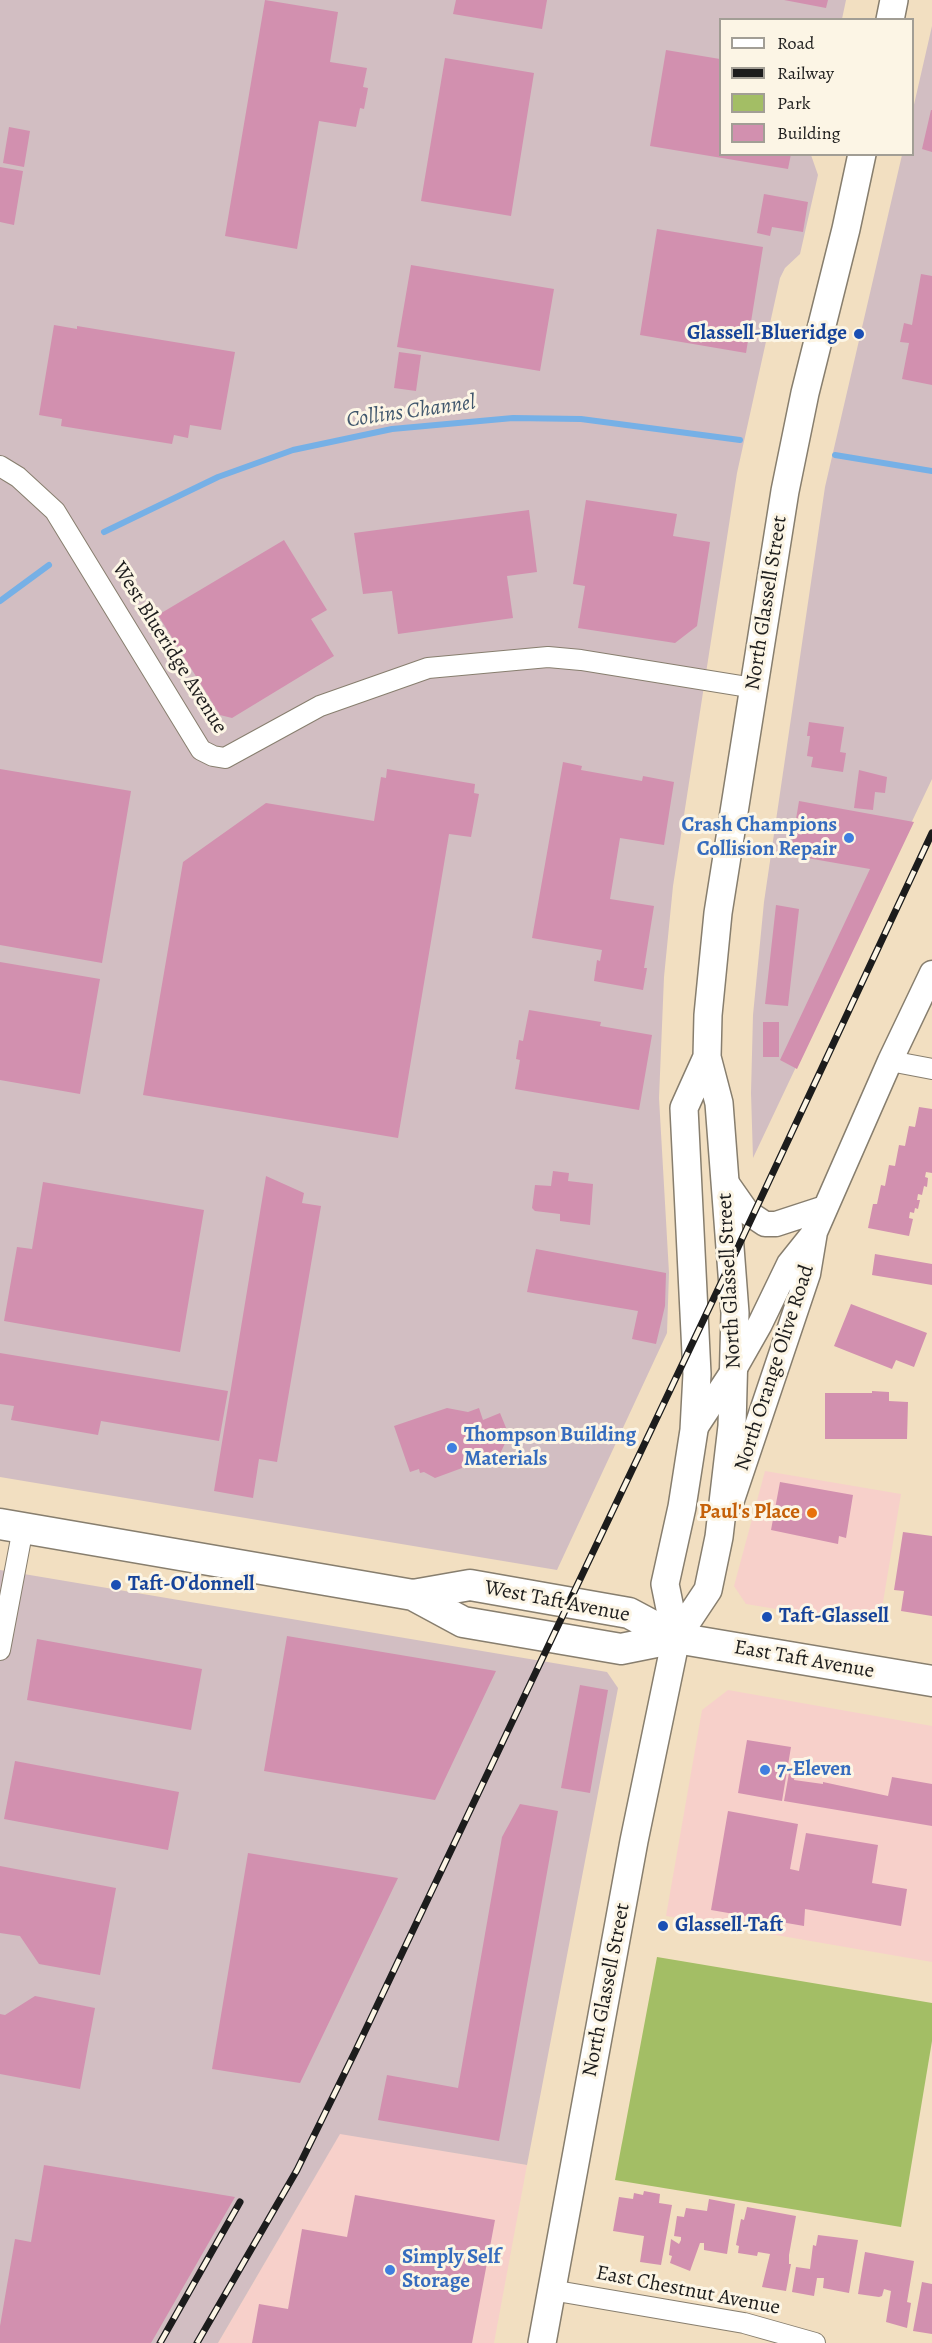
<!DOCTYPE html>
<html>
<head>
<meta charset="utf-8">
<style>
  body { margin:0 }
  #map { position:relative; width:932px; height:2343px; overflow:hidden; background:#f2dfc1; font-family:Alegreya,serif }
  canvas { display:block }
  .legend { position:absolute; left:719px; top:18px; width:195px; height:138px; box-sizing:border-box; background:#fcf5e5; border:2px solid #a29e95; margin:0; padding:8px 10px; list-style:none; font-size:18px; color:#1c1c1c }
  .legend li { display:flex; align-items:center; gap:12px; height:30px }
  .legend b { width:30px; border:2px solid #a29e95 }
</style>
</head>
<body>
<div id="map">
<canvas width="932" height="2343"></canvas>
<ul class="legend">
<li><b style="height:8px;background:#fff"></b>Road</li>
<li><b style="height:8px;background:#1c1c1c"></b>Railway</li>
<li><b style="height:16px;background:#a3be65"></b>Park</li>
<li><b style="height:16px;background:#d290af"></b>Building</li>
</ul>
</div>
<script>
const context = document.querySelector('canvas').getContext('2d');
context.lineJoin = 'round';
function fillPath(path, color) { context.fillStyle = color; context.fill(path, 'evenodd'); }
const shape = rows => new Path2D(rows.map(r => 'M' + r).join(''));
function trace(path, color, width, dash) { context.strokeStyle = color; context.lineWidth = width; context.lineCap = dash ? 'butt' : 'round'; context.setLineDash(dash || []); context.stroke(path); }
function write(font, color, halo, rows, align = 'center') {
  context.font = font + ' Alegreya,serif'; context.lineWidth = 6; context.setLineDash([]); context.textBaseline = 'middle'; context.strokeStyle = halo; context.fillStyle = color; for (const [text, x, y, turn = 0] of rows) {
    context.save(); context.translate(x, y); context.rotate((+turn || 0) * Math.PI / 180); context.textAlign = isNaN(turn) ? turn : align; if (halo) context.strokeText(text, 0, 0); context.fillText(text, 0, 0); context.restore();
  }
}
fillPath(shape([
  [765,1471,901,1494,879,1626,746,1604,734,1586],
  [728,1690,932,1726,932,1962,666,1916,702,1710],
  [340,2133,527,2165,494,2343,218,2343]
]), '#f7d0ca');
fillPath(shape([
  [0,0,846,0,842,19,720,20,720,154,811,155,818,175,800,254,785,268,780,278,737,473,673,886,664,977,659,1098,669,1273,667,1333,557,1570,0,1477],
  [932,26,932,779,753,1158,751,1093,753,1015,764,902,825,487,902,155,912,154,913,109],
  [0,1570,607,1672,618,1688,527,2165,340,2134,218,2343,0,2343]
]), '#d2bec2');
fillPath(shape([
  [657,1957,932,2003,932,2041,901,2227,615,2180]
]), '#a3be65');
trace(shape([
  [835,455,932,471],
  [104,532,218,477,293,450,392,429,513,418,581,419,740,440],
  [0,601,49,565]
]), '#76b0e6', 6);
fillPath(shape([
  [265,0,338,12,330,62,367,68,363,87,368,88,364,109,360,108,356,127,319,121,297,249,225,236],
  [456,0,547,0,542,29,453,14],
  [784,0,828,0,826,8],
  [666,50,720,59,720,154,791,154,788,169,650,146],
  [445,58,534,73,511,216,421,201],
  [931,110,932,110,932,152,922,149],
  [9,127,30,131,24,167,3,163],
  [0,167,23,171,14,225,0,222],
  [764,194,808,202,803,232,772,227,770,236,757,233],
  [657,229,763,247,746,353,640,335],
  [411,265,554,289,540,371,397,347],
  [921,274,932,276,932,385,902,379,909,343,900,342,904,323,912,325],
  [54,325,77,329,77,326,235,352,221,430,190,425,188,438,174,435,172,444,61,426,62,419,39,415],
  [399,352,421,355,416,391,394,388],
  [586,500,677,514,673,536,710,542,697,626,675,643,578,628,585,586,573,584],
  [529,510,537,572,507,576,513,618,398,634,392,591,363,594,354,533],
  [284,540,327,610,311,619,334,656,232,718,220,715,158,615],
  [809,722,844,727,840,752,846,753,843,772,811,767,813,757,807,756,810,736,807,736],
  [563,762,582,766,581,770,642,781,643,776,674,782,664,845,620,838,610,899,654,906,644,968,647,968,643,990,594,981,597,960,600,961,602,950,532,938],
  [0,769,131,791,102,963,0,945],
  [387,769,475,784,474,793,479,794,471,837,449,834,398,1138,143,1095,183,862,266,803,374,821,381,777,386,778],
  [859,770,887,777,885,793,875,792,873,810,854,808],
  [799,801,914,822,797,1069,780,1060,870,869,790,855],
  [776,905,799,909,788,1006,765,1004],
  [0,962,100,979,80,1094,0,1080],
  [529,1010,601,1022,600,1026,652,1035,639,1110,515,1089,520,1060,516,1059,519,1040,523,1041],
  [763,1022,779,1022,779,1057,763,1057],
  [919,1107,932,1109,932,1173,926,1172,925,1177,928,1178,927,1187,924,1186,922,1195,918,1194,917,1200,920,1200,918,1209,915,1208,914,1213,910,1212,909,1218,913,1219,909,1236,868,1228,873,1204,877,1204,881,1185,885,1186,889,1165,895,1166,899,1145,905,1146,909,1126,915,1127],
  [553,1171,569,1173,568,1181,593,1184,590,1225,560,1221,560,1214,535,1211,532,1208,535,1185,551,1186],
  [266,1176,304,1193,302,1203,321,1206,277,1462,259,1459,253,1498,214,1491],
  [43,1182,204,1210,180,1352,4,1321,17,1247,32,1249],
  [536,1249,666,1273,665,1306,656,1344,632,1339,638,1311,527,1292],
  [875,1254,932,1264,932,1285,872,1275],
  [851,1304,927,1333,914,1367,896,1360,892,1369,834,1346],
  [0,1353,228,1391,219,1441,101,1421,98,1435,11,1420,14,1406,0,1404],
  [872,1391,889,1392,889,1401,908,1402,907,1439,825,1439,825,1393,872,1393],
  [447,1408,468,1412,479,1408,483,1420,500,1413,511,1440,506,1441,500,1454,435,1478,424,1472,420,1473,419,1469,410,1472,394,1426],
  [780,1482,853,1495,846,1538,839,1536,838,1544,771,1530],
  [903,1532,932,1536,932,1616,901,1611,904,1591,894,1590],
  [287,1636,496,1671,435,1800,264,1771],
  [37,1639,202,1669,191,1730,27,1700],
  [580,1685,608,1690,590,1793,561,1788],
  [747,1740,791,1747,782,1801,738,1793],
  [15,1761,179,1792,168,1850,4,1819],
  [789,1773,795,1774,794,1780,823,1784,823,1782,888,1796,892,1777,932,1784,932,1826,784,1801],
  [520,1804,558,1811,499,2141,378,2120,387,2075,458,2088,502,1837],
  [728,1811,798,1824,790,1869,799,1871,806,1833,878,1845,872,1883,907,1889,901,1926,805,1909,804,1926,711,1910],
  [248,1853,398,1878,300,2083,212,2069],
  [0,1866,116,1888,100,1975,39,1964,20,1936,0,1933],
  [35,1996,95,2008,80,2089,0,2074,0,2014,5,2015],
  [44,2165,235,2197,151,2343,0,2343,0,2326,15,2239,31,2242],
  [644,2191,660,2194,659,2203,672,2205,661,2265,640,2262,644,2236,613,2231,619,2197,633,2199,634,2193,643,2195],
  [355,2195,495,2220,472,2343,252,2343,259,2304,288,2309,302,2229,347,2237],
  [709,2199,735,2204,727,2254,704,2250,704,2243,700,2243,690,2271,670,2263,672,2256,669,2255,671,2239,679,2244,681,2240,681,2237,674,2236,677,2216,684,2217,686,2208,707,2211],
  [747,2207,796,2216,789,2255,789,2264,791,2264,786,2291,762,2287,770,2254,758,2252,757,2256,738,2253,739,2246,736,2245,741,2219,744,2220],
  [818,2235,858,2240,849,2293,823,2288,824,2278,817,2278,814,2296,792,2292,796,2267,810,2269,813,2245,816,2246],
  [865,2252,914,2261,907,2302,911,2303,907,2328,886,2322,891,2291,884,2289,882,2296,879,2297,858,2294],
  [922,2282,932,2284,932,2334,913,2331]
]), '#d290af');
const minor = shape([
  [0,466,18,477,55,511,201,750,213,756,225,758,320,706,428,668,548,657,581,660,754,688],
  [890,1061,932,1069],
  [0,1650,23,1528],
  [551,2290,744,2323,815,2343]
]);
const tertiary = shape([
  [726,1182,747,1212,765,1224,776,1224,825,1208],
  [694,1430,735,1368,760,1324,789,1264,813,1234],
  [730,1506,808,1274,815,1232,890,1061,932,973]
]);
const secondary = shape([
  [890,20,894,0],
  [676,1638,665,1584,682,1507,694,1430,697,1374,684,1108,707,1057],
  [542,2343,634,1841,676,1638,708,1590,719,1537,732,1426,735,1313,719,1103,707,1057,708,1015,718,913,785,491,805,393,846,229,862,154]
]);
const primary = shape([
  [0,1524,413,1595,463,1622,621,1649,676,1638],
  [413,1595,470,1585,629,1613,676,1638,932,1681]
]);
trace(minor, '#877e6e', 22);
trace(tertiary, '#877e6e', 27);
trace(secondary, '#877e6e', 30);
trace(primary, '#877e6e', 33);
trace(minor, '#fff', 20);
trace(tertiary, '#fff', 24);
trace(secondary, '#fff', 27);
trace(primary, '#fff', 30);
const rail = shape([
  [160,2343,240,2202],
  [197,2343,297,2170,355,2052,732,1260,932,833]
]);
trace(rail, '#1c1c1c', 7);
trace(rail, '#fcf5e5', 4.5, [14]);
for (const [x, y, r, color] of [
  [859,334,6,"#1a4fb4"],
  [849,838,6,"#3f7fe0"],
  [452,1448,6,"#3f7fe0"],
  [812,1513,6,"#e8710a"],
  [116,1585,6,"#1a4fb4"],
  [767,1617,6,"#1a4fb4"],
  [765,1770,6,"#3f7fe0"],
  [663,1926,6,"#1a4fb4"],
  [390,2270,6,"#3f7fe0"]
]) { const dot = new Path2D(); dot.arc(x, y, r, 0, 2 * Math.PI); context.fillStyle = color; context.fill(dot); trace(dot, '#fcf5e5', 2); }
write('bold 21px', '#164399', '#fcf5e5', [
  ["Glassell-Blueridge",847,334,"right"],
  ["Taft-O'donnell",128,1585],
  ["Taft-Glassell",779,1617],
  ["Glassell-Taft",675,1926]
], 'left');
write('21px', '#1c1c1c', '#fcf5e5', [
  ["North Glassell Street",767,603,-81],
  ["West Blueridge Avenue",169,648,58],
  ["North Glassell Street",730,1281,-93],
  ["North Orange Olive Road",775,1368,-72],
  ["West Taft Avenue",557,1602,11],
  ["East Taft Avenue",804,1660,10],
  ["North Glassell Street",607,1990,-79],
  ["East Chestnut Avenue",688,2291,11]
]);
write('bold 21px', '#366cbe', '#fcf5e5', [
  ["Crash Champions",837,826,"right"],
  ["Collision Repair",837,850,"right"],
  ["Thompson Building",464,1436],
  ["Materials",464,1460],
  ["7-Eleven",777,1770],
  ["Simply Self",402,2258],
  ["Storage",402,2282]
], 'left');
write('bold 21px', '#c56008', '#fcf5e5', [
  ["Paul's Place",800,1513]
], 'right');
write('italic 22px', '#40576d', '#fcf5e5', [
  ["Collins Channel",411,412,-8]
]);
</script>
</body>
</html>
